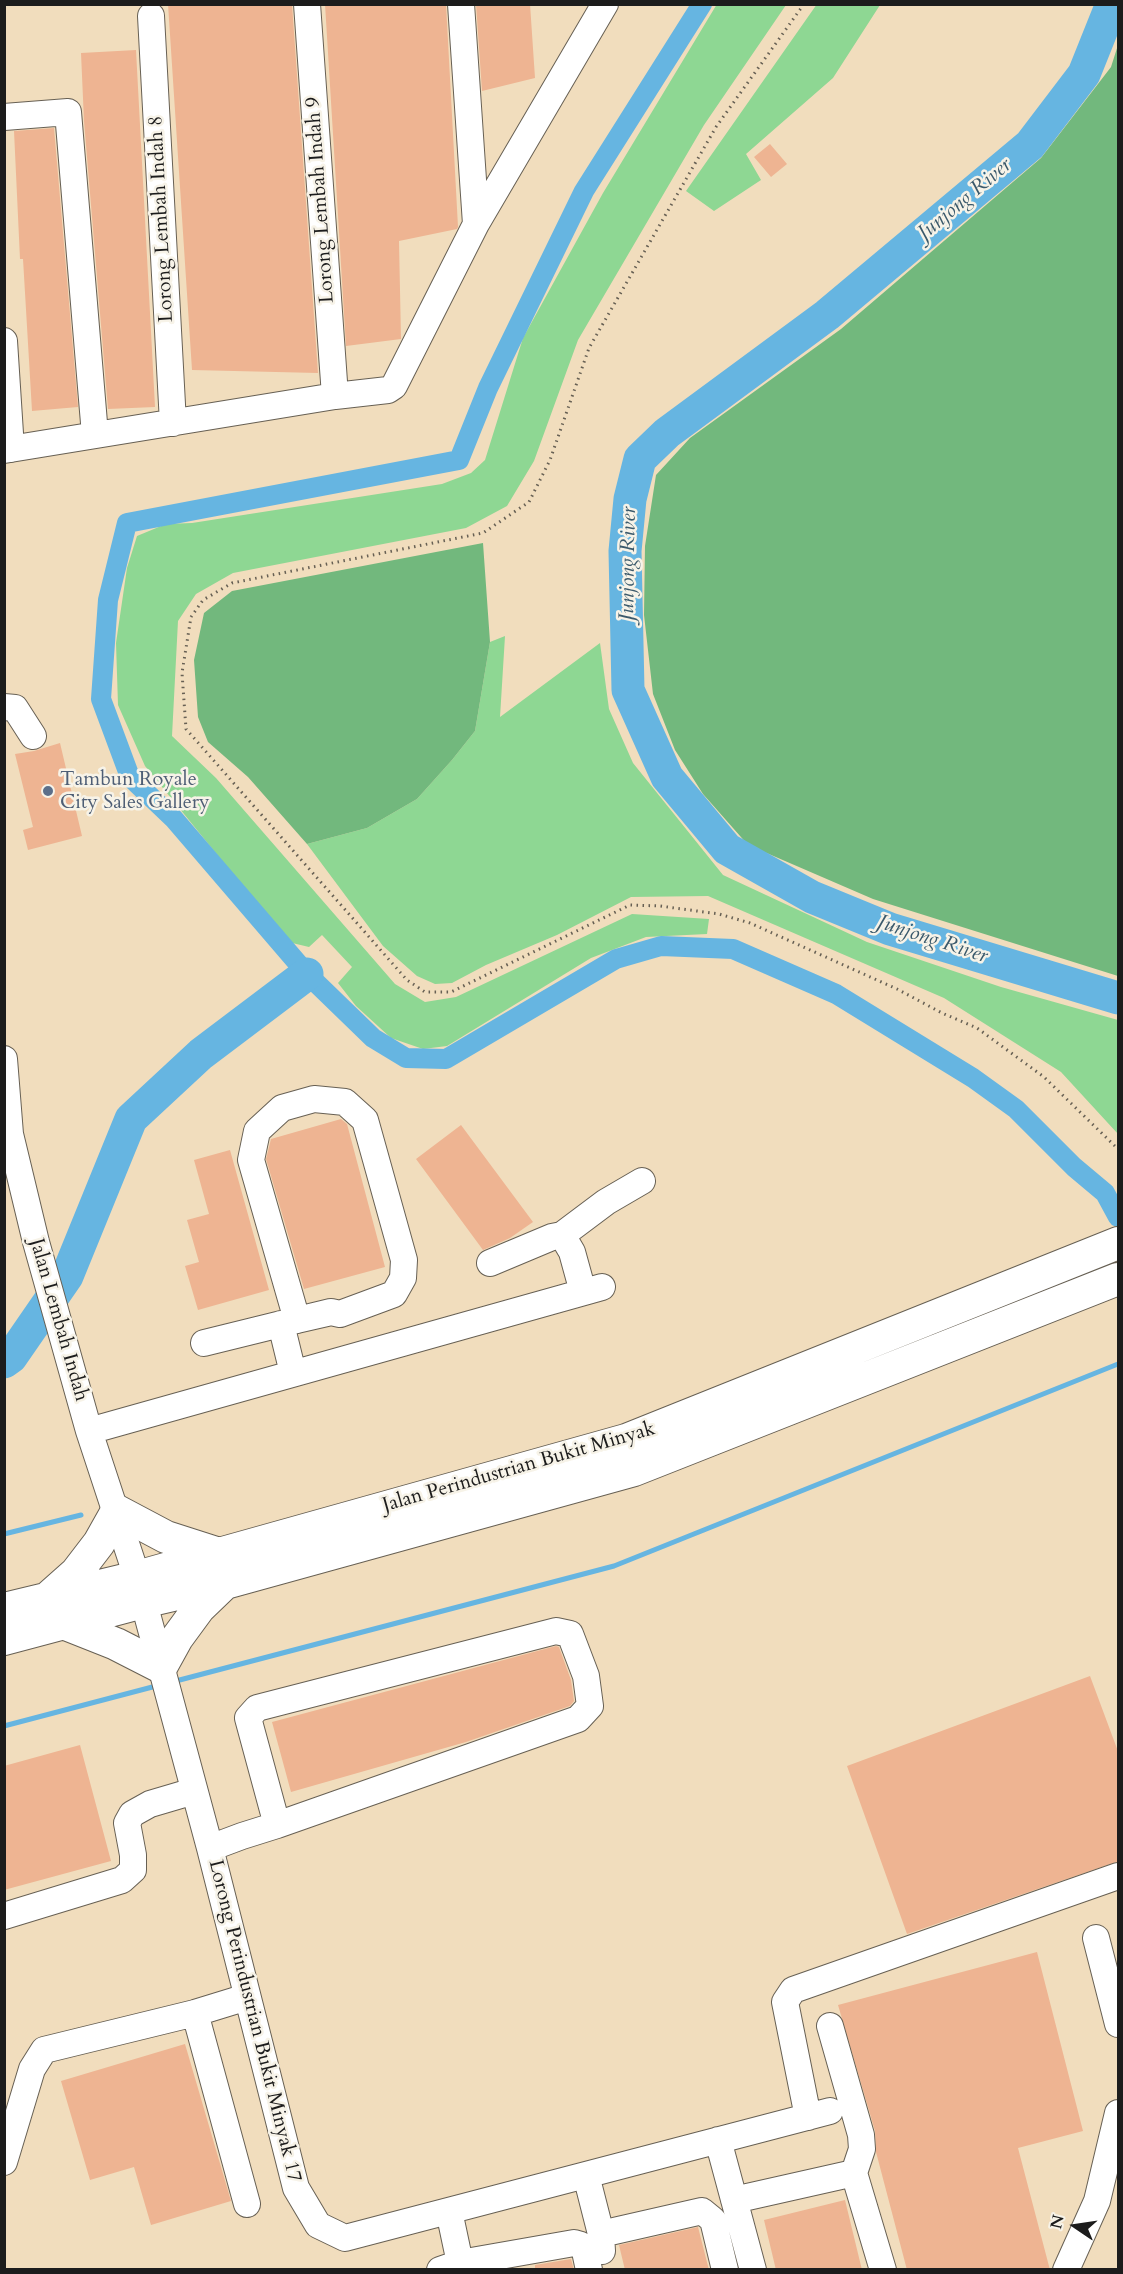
<!DOCTYPE html>
<html>
<head>
<meta charset="utf-8">
<style>
  body { margin:0 }
  #map { position:relative; width:1123px; height:2274px; overflow:hidden; background:#f1ddbd; font-family:Cardo,serif }
  canvas { display:block }
  .frame { position:absolute; inset:0; border:6px solid #1c1c1c; pointer-events:none }
  .north { position:absolute; left:1045px; top:2196px; width:60px; height:60px; -webkit-text-stroke:4px #f7f3e8; paint-order:stroke; rotate:283deg; font-size:16px; font-weight:700; line-height:24px; text-align:center; color:#1c1c1c }
  .north::after { content:''; display:block; margin:auto; width:21px; height:27px; background:#1c1c1c; clip-path:polygon(50% 0,100% 100%,50% 72%,0 100%) }
</style>
</head>
<body>
<div id="map">
<canvas width="1123" height="2274"></canvas>
<div class="frame"></div>
<div class="north">N</div>
</div>
<script>
const context = document.querySelector('canvas').getContext('2d');
context.lineJoin = 'round';
function fillPath(path, color) { context.fillStyle = color; context.fill(path, 'evenodd'); }
const shape = rows => new Path2D(rows.map(r => 'M' + r).join(''));
function trace(path, color, width, dash) { context.strokeStyle = color; context.lineWidth = width; context.lineCap = dash ? 'butt' : 'round'; context.setLineDash(dash || []); context.stroke(path); }
function write(font, color, halo, rows, align = 'center') {
  context.font = font + ' Cardo,serif'; context.lineWidth = 5; context.setLineDash([]); context.textBaseline = 'middle'; context.strokeStyle = halo; context.fillStyle = color; for (const [text, x, y, turn = 0] of rows) {
    context.save(); context.translate(x, y); context.rotate((+turn || 0) * Math.PI / 180); context.textAlign = isNaN(turn) ? turn : align; if (halo) context.strokeText(text, 0, 0); context.fillText(text, 0, 0); context.restore();
  }
}
fillPath(shape([
  [717,4,786,5,704,125,578,340,534,461,507,506,466,528,233,573,196,594,178,621,172,736,216,778,395,984,425,1002,456,997,632,914,709,919,707,934,646,937,591,958,447,1046,423,1049,391,1038,356,1006,338,983,352,967,322,935,309,947,288,942,145,766,118,705,116,643,127,568,137,536,166,524,192,523,442,484,471,473,485,460,523,338,603,193],
  [817,4,880,5,833,78,746,154,761,180,714,211,686,191],
  [505,636,500,717,600,643,609,709,633,763,723,875,867,942,1001,987,1118,1020,1118,1134,1061,1072,944,998,708,896,631,897,557,935,486,965,452,983,435,984,417,976,383,946,307,844,367,828,417,799,452,760,475,731,490,642]
]), '#8ed793');
fillPath(shape([
  [1118,45,1118,976,873,899,748,845,703,794,675,750,653,694,644,615,645,546,656,475,690,438,841,329,1041,158,1111,67],
  [483,543,490,642,475,731,452,760,417,799,367,828,307,844,248,777,208,742,198,717,194,660,204,613,232,591]
]), '#72b87d');
trace(shape([
  [4,1534,81,1515],
  [172,1682,614,1566,1118,1364],
  [4,1726,160,1685]
]), '#66b5e1', 5);
trace(shape([
  [702,4,584,191,488,388,459,460,127,523,108,600,101,699,130,777,174,819,307,974,373,1038,406,1058,446,1059,616,959,661,946,733,949,836,994,973,1078,1016,1109,1074,1167,1105,1193,1118,1217]
]), '#66b5e1', 20);
trace(shape([
  [1112,4,1084,74,1030,145,827,315,667,433,640,459,630,499,625,551,628,690,667,777,727,849,812,897,890,929,1118,998],
  [4,1362,11,1357,67,1276,131,1119,201,1054,307,974]
]), '#66b5e1', 33);
fillPath(shape([
  [168,4,292,4,318,373,192,370],
  [325,4,446,4,458,227,457,229,399,241,401,339,346,346],
  [476,4,530,4,535,78,482,91],
  [136,50,155,407,108,409,84,121,81,53],
  [54,128,78,407,32,411,23,259,20,259,14,131],
  [770,144,787,164,771,177,754,157],
  [60,743,82,836,28,850,23,830,33,827,15,754,34,751],
  [341,1119,347,1124,385,1267,304,1289,266,1159,271,1139],
  [461,1125,533,1222,510,1238,483,1250,416,1159],
  [230,1150,269,1290,198,1310,185,1266,199,1262,187,1220,209,1214,194,1160],
  [556,1646,559,1647,571,1680,574,1701,570,1706,466,1742,291,1792,272,1722],
  [1090,1676,1119,1754,1119,1861,907,1934,847,1766],
  [80,1745,111,1861,4,1890,4,1766],
  [1037,1952,1083,2131,1018,2148,1050,2270,907,2270,876,2152,875,2131,838,2005],
  [185,2044,231,2201,151,2225,134,2167,90,2180,61,2081],
  [845,2200,862,2270,776,2270,764,2220],
  [698,2227,709,2270,625,2270,619,2245],
  [571,2259,574,2270,535,2270,535,2265]
]), '#eeb492');
const minor = shape([
  [307,4,335,396],
  [461,4,476,224],
  [151,16,173,423],
  [4,117,68,112,95,435],
  [4,341,11,449],
  [4,450,335,396,388,390,394,386,476,224,605,4],
  [4,707,15,708,33,736],
  [4,1059,10,1134,36,1242,89,1431,137,1577,210,1848,296,2188,318,2225,345,2238,830,2111],
  [562,1235,606,1202,642,1181],
  [490,1263,552,1237,562,1235,572,1252,583,1292],
  [281,1324,293,1373],
  [204,1343,281,1324,297,1320,331,1312,340,1314,394,1294,403,1278,404,1260,365,1120,345,1102,314,1099,282,1108,257,1131,251,1160,297,1320],
  [89,1431,602,1287],
  [210,1848,242,1836,277,1825,578,1719,590,1706,586,1676,570,1634,556,1631,257,1708,248,1718,277,1825],
  [4,1916,122,1880,133,1870,133,1855,127,1823,132,1814,150,1804,194,1791],
  [1096,1938,1118,2024],
  [195,2013,247,2204],
  [830,2026,861,2135,862,2149,854,2173,883,2270],
  [808,2117,785,2002,793,1990,1118,1876],
  [718,2140,753,2270],
  [4,2162,32,2069,44,2050,195,2013,247,1997],
  [586,2175,601,2234,602,2251],
  [734,2200,854,2173],
  [601,2234,702,2211,713,2220,725,2270],
  [460,2263,574,2243,581,2245,585,2251,589,2270],
  [440,2270,460,2263,449,2211],
  [1066,2270,1097,2201,1118,2113]
]);
const major = shape([
  [49,1597,76,1573,99,1543,117,1511,166,1537,219,1554],
  [4,1609,137,1577,626,1440,1118,1243],
  [63,1623,116,1644,161,1667,177,1638,199,1608,225,1583],
  [4,1639,143,1602,225,1583,634,1470,1118,1279]
]);
trace(minor, '#676054', 28);
trace(major, '#676054', 34);
trace(shape([
  [804,4,716,127,589,348,550,460,529,502,483,533,232,583,203,600,191,617,182,673,186,729,407,980,425,992,451,992,630,905,660,906,719,914,750,923,897,989,942,1013,977,1028,1044,1077,1118,1149]
]), '#676054', 3, [1.5, 4.5]);
trace(minor, '#fff', 26);
trace(major, '#fff', 32);
for (const [x, y, r, color] of [
  [48,791,6,"#5c6f8a"]
]) { const dot = new Path2D(); dot.arc(x, y, r, 0, 2 * Math.PI); context.fillStyle = color; context.fill(dot); trace(dot, '#f7f3e8', 2); }
write('20px', '#1c1c1c', '#f7f3e8', [
  ["Lorong Lembah Indah 9",321,200,-94],
  ["Lorong Lembah Indah 8",162,219,-93],
  ["Jalan Lembah Indah",58,1320,74],
  ["Jalan Perindustrian Bukit Minyak",519,1468,-16],
  ["Lorong Perindustrian Bukit Minyak 17",254,2021,76]
]);
write('20px', '#4e5e75', '#f7f3e8', [
  ["Tambun Royale",60,780],
  ["City Sales Gallery",60,803]
], 'left');
write('italic 21px', '#3a596b', '#f7f3e8', [
  ["Junjong River",965,200,-40],
  ["Junjong River",629,564,-89],
  ["Junjong River",932,940,18]
]);
</script>
</body>
</html>
